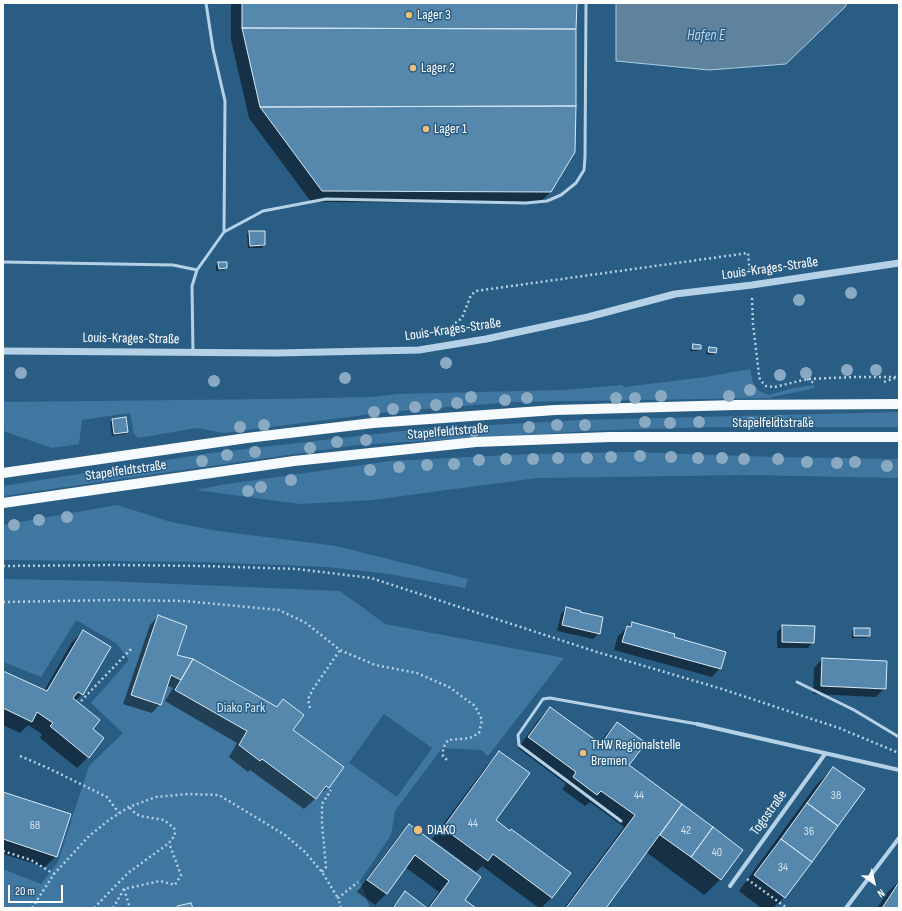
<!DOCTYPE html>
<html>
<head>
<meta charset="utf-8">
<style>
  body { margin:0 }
  #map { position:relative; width:902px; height:911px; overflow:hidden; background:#2a5d84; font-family:"Sofia Sans Condensed",sans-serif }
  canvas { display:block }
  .frame { position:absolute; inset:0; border:4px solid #fff; pointer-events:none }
  .north { position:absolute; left:854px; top:863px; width:40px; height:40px; -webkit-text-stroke:3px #2a5d84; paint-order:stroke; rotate:146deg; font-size:11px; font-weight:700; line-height:16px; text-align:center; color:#fff }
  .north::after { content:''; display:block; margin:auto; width:14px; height:18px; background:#fff; clip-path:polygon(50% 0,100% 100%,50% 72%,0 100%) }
  .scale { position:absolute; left:8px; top:885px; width:55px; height:18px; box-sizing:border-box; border:2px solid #fff; border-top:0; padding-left:5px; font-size:12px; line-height:14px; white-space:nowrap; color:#fff; -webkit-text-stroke:3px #2a5d84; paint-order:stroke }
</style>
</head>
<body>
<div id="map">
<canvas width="902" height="911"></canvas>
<div class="frame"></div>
<div class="north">N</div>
<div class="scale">20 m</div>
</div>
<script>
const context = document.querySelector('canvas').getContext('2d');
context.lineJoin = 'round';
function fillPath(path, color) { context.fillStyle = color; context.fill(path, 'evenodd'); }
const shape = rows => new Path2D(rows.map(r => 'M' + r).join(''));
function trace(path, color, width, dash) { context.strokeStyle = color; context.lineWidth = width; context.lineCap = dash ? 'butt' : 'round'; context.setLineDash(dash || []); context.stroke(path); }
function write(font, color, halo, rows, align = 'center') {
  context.font = font + ' "Sofia Sans Condensed",sans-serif'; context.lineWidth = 3; context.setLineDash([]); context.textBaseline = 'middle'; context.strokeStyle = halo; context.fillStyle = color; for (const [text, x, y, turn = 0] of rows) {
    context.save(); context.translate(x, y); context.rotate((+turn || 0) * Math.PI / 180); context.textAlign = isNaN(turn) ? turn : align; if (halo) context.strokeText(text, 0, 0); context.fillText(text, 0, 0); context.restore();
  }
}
fillPath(shape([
  [750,369,753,383,759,391,768,395,794,388,814,385,815,388,768,398,514,402,388,412,224,433,197,428,138,438,134,434,130,413,82,420,79,444,52,448,3,431,3,402,274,399,373,397,399,394,563,390,622,385,624,387,705,377],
  [899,412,899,427,719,427,606,430,357,445,3,496,3,486,211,453,420,429,579,420],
  [632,452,775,457,899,459,899,478,748,475,537,478,372,500,300,504,196,490,220,485,390,461,529,454],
  [117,505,171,522,218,531,336,546,468,579,465,588,389,574,327,567,204,562,3,560,3,525],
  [3,579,105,581,340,591,385,624,564,658,488,756,481,750,442,748,395,811,391,835,360,881,370,908,3,908,3,869,41,884,58,862,89,766,123,733,91,703,129,660,116,643,76,620,41,677,3,662],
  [384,714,432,748,397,797,349,763]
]), '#3f77a0');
const water = shape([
  [616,3,847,3,845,7,786,64,709,70,616,61,616,3]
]);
fillPath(water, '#60839d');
trace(water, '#a9cee7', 1);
fillPath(shape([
  [231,3,576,3,551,192,539,203,311,202,249,118,231,40],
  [250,232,264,232,264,245,262,248,248,248,247,234],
  [219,263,226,268,224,270,216,271,216,266],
  [693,345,700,349,697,351,690,351,691,347],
  [709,348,715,353,713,355,706,354,706,351],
  [125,418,127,432,125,434,112,436,110,422,112,420],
  [566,608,579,613,599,633,593,639,557,631,561,614],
  [158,616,176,656,276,708,283,700,292,730,343,767,328,787,304,809,250,770,248,772,229,757,237,743,165,701,173,688,166,685,160,704,152,713,123,704,150,625],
  [632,623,673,638,720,668,712,677,614,650,618,636],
  [782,626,813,642,808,648,777,648,777,632],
  [855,629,869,636,866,638,852,638,852,631],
  [83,631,82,694,75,701,91,729,88,757,77,768,40,738,42,734,28,725,20,733,3,725,3,672,44,691,72,642],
  [822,659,885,688,876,697,813,694,814,668],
  [550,708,599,744,606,734,617,723,628,765,742,850,721,879,704,895,646,852,604,908,564,908,624,827,590,802,585,806,562,789,566,784,518,748,539,719],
  [500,752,494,820,551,898,541,908,539,908,482,866,476,872,432,839,488,764],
  [834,768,784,897,773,908,761,908,739,891,817,784],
  [3,793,56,856,45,867,3,854],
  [409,825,463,900,474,908,427,908,439,892,405,867,386,894,375,905,357,892,398,837],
  [899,881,899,908,877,908,888,892],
  [405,893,426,908,391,908]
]), '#0007');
const building = shape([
  [242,3,577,3,576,29,242,28,242,3],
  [242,28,576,29,576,106,260,107,242,28],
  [576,106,575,152,551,192,322,191,260,107,576,106],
  [249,231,265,231,265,245,250,246,249,231],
  [218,262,227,262,227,268,219,269,218,262],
  [693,344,701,345,701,349,692,349,693,344],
  [709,347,717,348,716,353,708,352,709,347],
  [126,417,128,432,114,434,112,419,126,417],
  [566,607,581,611,580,612,603,617,600,634,562,625,566,607],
  [158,615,187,626,177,655,193,659,181,680,171,675,161,705,131,695,158,615],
  [632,622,675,634,674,637,726,652,721,669,622,642,627,626,631,627,632,622],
  [782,625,815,626,814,643,782,642,782,625],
  [854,628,870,628,870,636,854,636,854,628],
  [83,630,111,647,83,695,78,692,73,698,100,720,93,729,104,738,89,758,50,726,53,723,37,712,32,722,3,708,3,671,47,691,83,630],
  [822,658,887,661,886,689,821,686,822,658],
  [193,659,277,707,283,699,304,715,293,730,344,767,329,788,326,786,316,799,262,759,260,761,239,745,247,731,175,690,193,659],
  [550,707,601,744,617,722,646,743,629,765,682,804,606,908,566,908,635,815,601,791,597,795,573,777,576,772,528,737,550,707],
  [499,751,530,773,496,820,510,831,511,829,571,873,552,898,493,854,488,861,443,828,499,751],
  [833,767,865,789,838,826,807,803,833,767],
  [3,792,71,814,57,857,3,839,3,792],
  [807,803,838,826,812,862,781,839,807,803],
  [682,804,713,827,691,857,660,835,682,804],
  [409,824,481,877,465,900,476,908,429,908,449,881,415,855,387,894,367,880,409,824],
  [713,827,743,850,721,880,691,857,713,827],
  [781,839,812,862,785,898,754,875,781,839],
  [899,882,899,908,882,908,888,899,899,882],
  [405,891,427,908,393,908,405,891],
  [191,903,193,908,177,908,177,906,191,903]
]);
fillPath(building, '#5688ad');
trace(building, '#d7e9f5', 1);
trace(shape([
  [752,298,753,324,759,375,760,380,766,386,775,387,807,379,854,377,899,377],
  [443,332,462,318,471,295,476,291,748,253,750,273],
  [807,379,814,383],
  [884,382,895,378],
  [3,566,116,565,205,566,297,569,371,578,597,652,722,689,839,728,899,753],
  [3,602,118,600,185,601,279,610,306,623,340,650,375,665,417,673,449,687,475,706,482,720,479,733,470,738,448,740,443,748,443,756,448,761],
  [81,701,133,647],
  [310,708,308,699,313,689,340,650],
  [20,756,48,768,107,797,119,813],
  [3,851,31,860,54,874],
  [322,872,326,867,322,824,322,804,331,790],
  [747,879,787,908],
  [124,889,130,908],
  [32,908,54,874,89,836,109,820,129,807,156,797,188,794,219,795,285,835,305,852,322,872,338,898],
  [94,908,128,873,169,843,175,835,174,828,164,820,140,816,135,813,129,807],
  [113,908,124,889,160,881,175,885,181,875,169,843],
  [341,908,338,898,358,882]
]), '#b4d1e7', 2.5, [2, 3]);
trace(shape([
  [224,232,263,211,326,199,526,203,547,201,561,195,576,183,584,170,585,157,586,3],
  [3,262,173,265,197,270],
  [193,353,192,286,197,270,224,232,225,101,213,49,206,3],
  [797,682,854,710,899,737],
  [621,821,519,745,518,735,543,699,550,698,697,724]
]), '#b4d1e7', 3);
trace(shape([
  [697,724,899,770],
  [730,886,825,754],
  [846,908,899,838]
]), '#b4d1e7', 4);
trace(shape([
  [3,351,276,353,419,350,486,339,588,317,675,294,752,285,899,263]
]), '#b4d1e7', 7);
trace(shape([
  [3,473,247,438,373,423,555,410,736,405,899,404],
  [3,503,294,461,476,442,610,437,899,437]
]), '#f5fafe', 10);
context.fillStyle = '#89aac2';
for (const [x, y] of [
  [851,293],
  [799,300],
  [446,363],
  [847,370],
  [876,370],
  [21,373],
  [806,373],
  [780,375],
  [345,378],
  [214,381],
  [750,390],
  [661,396],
  [729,396],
  [471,397],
  [527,398],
  [616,398],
  [635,398],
  [505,400],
  [457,403],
  [436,405],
  [415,407],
  [393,409],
  [374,412],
  [779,421],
  [645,422],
  [699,422],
  [807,422],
  [670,423],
  [751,423],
  [264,425],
  [557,425],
  [585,425],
  [240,427],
  [529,427],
  [474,431],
  [366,440],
  [337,442],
  [310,448],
  [255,452],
  [227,455],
  [640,456],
  [611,457],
  [671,457],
  [558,458],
  [587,458],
  [698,458],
  [722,458],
  [506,459],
  [533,459],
  [744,459],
  [778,459],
  [479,460],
  [202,461],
  [807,462],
  [855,462],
  [837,463],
  [454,464],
  [427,465],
  [887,466],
  [399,467],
  [370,470],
  [291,480],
  [261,487],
  [248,491],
  [67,517],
  [39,520],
  [14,525]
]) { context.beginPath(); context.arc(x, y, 6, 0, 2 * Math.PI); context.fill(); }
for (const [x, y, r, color] of [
  [409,15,4,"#edbe7c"],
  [413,68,4,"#edbe7c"],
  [426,129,4,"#edbe7c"],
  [583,753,4,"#edbe7c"],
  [418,830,5,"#edbe7c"]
]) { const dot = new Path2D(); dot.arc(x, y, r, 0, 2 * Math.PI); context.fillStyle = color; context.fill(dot); trace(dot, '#2a5d84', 1.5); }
write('12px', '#d5e1ea', null, [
  ["44",639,796],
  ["38",836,796],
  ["44",473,824],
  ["68",35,826],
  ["42",686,831],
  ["36",809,832],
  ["40",717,853],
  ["34",783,868]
]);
write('14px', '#fff', '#2a5d84', [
  ["Lager 3",417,15],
  ["Lager 2",421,68],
  ["Lager 1",434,129],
  ["THW Regionalstelle",591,745],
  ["Bremen",591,761],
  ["DIAKO",427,830]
], 'left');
write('14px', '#fff', '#2a5d84', [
  ["Louis-Krages-Straße",770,269,-8],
  ["Louis-Krages-Straße",453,330,-8],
  ["Louis-Krages-Straße",131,339,1],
  ["Stapelfeldtstraße",773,423],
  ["Stapelfeldtstraße",448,432,-5],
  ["Stapelfeldtstraße",126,471,-8],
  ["Togostraße",769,813,-54]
]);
write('14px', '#d7e9f5', '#2a5d84', [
  ["Diako Park",241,708]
]);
write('italic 15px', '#c0dbee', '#2a5d84', [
  ["Hafen E",706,36]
]);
</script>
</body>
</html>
